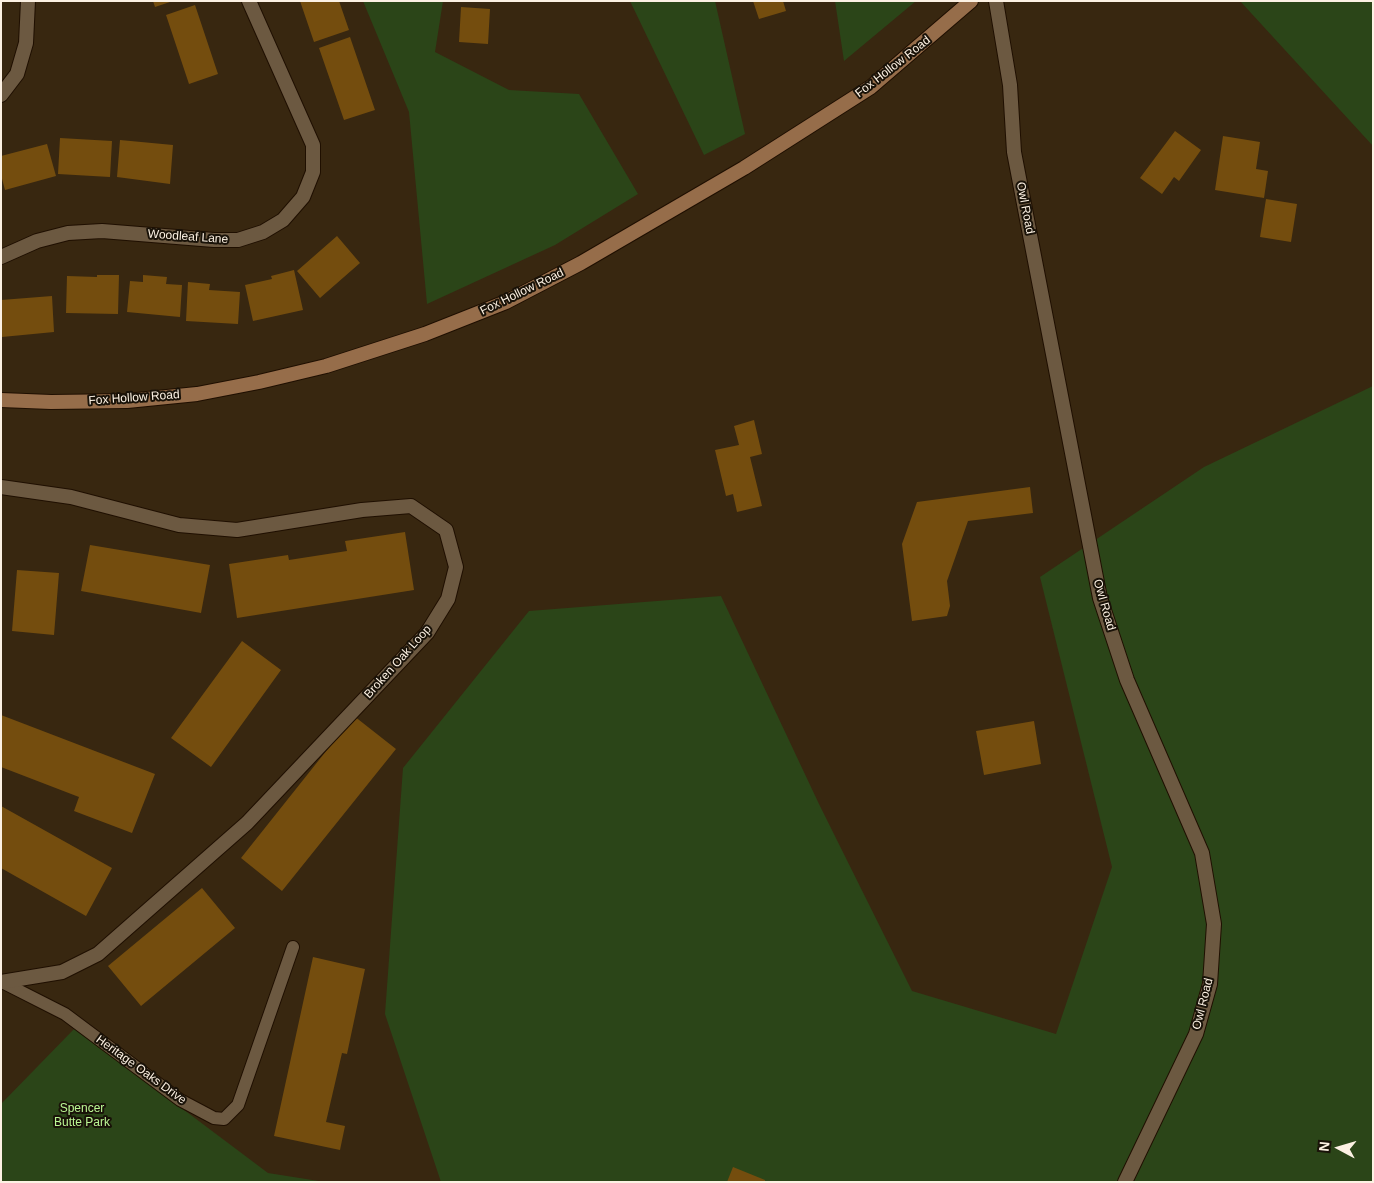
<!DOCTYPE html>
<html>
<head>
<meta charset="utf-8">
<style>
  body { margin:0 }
  #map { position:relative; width:1374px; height:1183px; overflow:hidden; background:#382710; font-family:Helvetica,sans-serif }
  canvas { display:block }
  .frame { position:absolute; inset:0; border:2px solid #fcf1e3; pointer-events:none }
  .north { position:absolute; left:1314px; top:1123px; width:50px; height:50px; -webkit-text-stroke:4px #191208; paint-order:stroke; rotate:276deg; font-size:14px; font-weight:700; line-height:20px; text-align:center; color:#fcf1e3 }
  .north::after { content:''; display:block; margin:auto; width:18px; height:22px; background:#fcf1e3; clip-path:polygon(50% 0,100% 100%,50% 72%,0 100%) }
</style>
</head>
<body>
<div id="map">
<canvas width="1374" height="1183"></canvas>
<div class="frame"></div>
<div class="north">N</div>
</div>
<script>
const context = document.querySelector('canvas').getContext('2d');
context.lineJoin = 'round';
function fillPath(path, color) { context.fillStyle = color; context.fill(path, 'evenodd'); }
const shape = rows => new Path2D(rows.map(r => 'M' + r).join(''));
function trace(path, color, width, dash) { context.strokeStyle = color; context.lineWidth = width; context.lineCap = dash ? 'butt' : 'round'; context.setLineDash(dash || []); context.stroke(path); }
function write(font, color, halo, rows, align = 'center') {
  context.font = font + ' Helvetica,sans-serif'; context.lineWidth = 4; context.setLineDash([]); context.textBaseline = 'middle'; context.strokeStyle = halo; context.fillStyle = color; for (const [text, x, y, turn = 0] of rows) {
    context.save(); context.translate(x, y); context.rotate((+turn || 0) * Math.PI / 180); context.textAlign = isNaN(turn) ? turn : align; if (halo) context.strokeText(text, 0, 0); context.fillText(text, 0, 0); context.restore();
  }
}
fillPath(shape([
  [363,1,443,1,435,52,509,90,579,94,638,194,555,245,427,304,409,112],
  [630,1,715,1,745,134,704,155],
  [835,1,916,1,844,61],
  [1240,1,1373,1,1373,146],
  [1373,386,1373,1182,441,1182,385,1014,403,768,529,611,721,596,819,804,912,991,1056,1034,1112,867,1040,577,1204,467],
  [75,1028,268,1173,325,1182,1,1182,1,1104]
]), '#2b4518');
fillPath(shape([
  [153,1,170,1,170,2,155,7],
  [300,1,339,1,349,30,314,42],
  [753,1,783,1,786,11,759,19],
  [195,5,218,74,189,84,166,15],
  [461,7,490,9,488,44,459,42],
  [350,37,375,110,344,120,319,48],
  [1175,131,1201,150,1179,181,1174,177,1162,194,1140,178],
  [1223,136,1260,142,1256,169,1268,171,1264,198,1215,190],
  [60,138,112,141,110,177,58,174],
  [120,140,173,145,170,184,117,177],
  [47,144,56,176,5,190,1,175,1,156],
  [1266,199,1297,204,1291,242,1260,237],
  [337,236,360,263,320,298,297,271],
  [294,270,303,310,253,321,245,285,272,279,271,276],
  [97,275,119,275,118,314,66,313,67,276,97,277],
  [143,275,167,277,166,284,182,285,180,317,127,312,130,281,143,282],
  [188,282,210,284,209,290,240,292,238,324,186,321],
  [52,296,54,332,2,337,1,300],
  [754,420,762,454,750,457,762,506,737,512,733,494,726,496,715,450,739,445,734,426],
  [1030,487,1033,513,968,521,947,581,950,606,947,616,912,621,902,544,917,502],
  [405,532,414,590,237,618,229,564,288,555,289,560,347,551,345,541],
  [90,545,210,565,201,613,81,591],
  [17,570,59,573,54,635,12,631],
  [242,641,281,670,211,767,171,738],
  [1,715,155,774,132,833,74,811,79,797,1,767],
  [354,716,396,749,282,891,241,858],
  [1034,721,1041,764,984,775,976,731],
  [1,806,112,868,86,916,1,868],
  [202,888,235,928,141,1006,108,966],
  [313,957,365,969,347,1054,342,1053,326,1122,345,1126,340,1150,274,1136],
  [733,1167,765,1180,765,1182,727,1182]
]), '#744d0e');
const service = shape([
  [2,982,65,1014,180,1100,214,1118,224,1119,238,1105,293,947]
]);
const minor = shape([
  [996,1,1010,85,1014,152,1100,598,1127,680,1202,853,1214,924,1210,984,1196,1034,1125,1182],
  [1,95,17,74,26,43,28,1],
  [1,257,37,241,68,233,102,231,214,240,238,240,263,232,283,220,303,197,313,172,313,145,249,1],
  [1,487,71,497,179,525,237,530,362,510,411,506,446,530,456,567,448,599,427,633,247,823,98,954,62,972,1,982]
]);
const secondary = shape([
  [1,400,51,402,127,401,197,394,259,382,326,366,425,334,506,302,581,263,744,168,871,87,971,1]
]);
trace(service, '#1f0f00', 14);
trace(minor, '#1f0f00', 16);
trace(secondary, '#1f0f00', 16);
trace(service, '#6c5941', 12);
trace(minor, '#6c5941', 14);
trace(secondary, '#966d4a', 14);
write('12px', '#fcf1e3', '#191208', [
  ["Fox Hollow Road",893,67,-38],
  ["Owl Road",1025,208,79],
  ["Woodleaf Lane",188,237,4],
  ["Fox Hollow Road",522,292,-26],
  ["Fox Hollow Road",134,398,-4],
  ["Owl Road",1104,605,74],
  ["Broken Oak Loop",398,662,-48],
  ["Owl Road",1203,1004,-76],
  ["Heritage Oaks Drive",141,1070,36]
]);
write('12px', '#bbf794', '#191208', [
  ["Spencer",82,1109],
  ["Butte Park",82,1123]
]);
</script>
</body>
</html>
